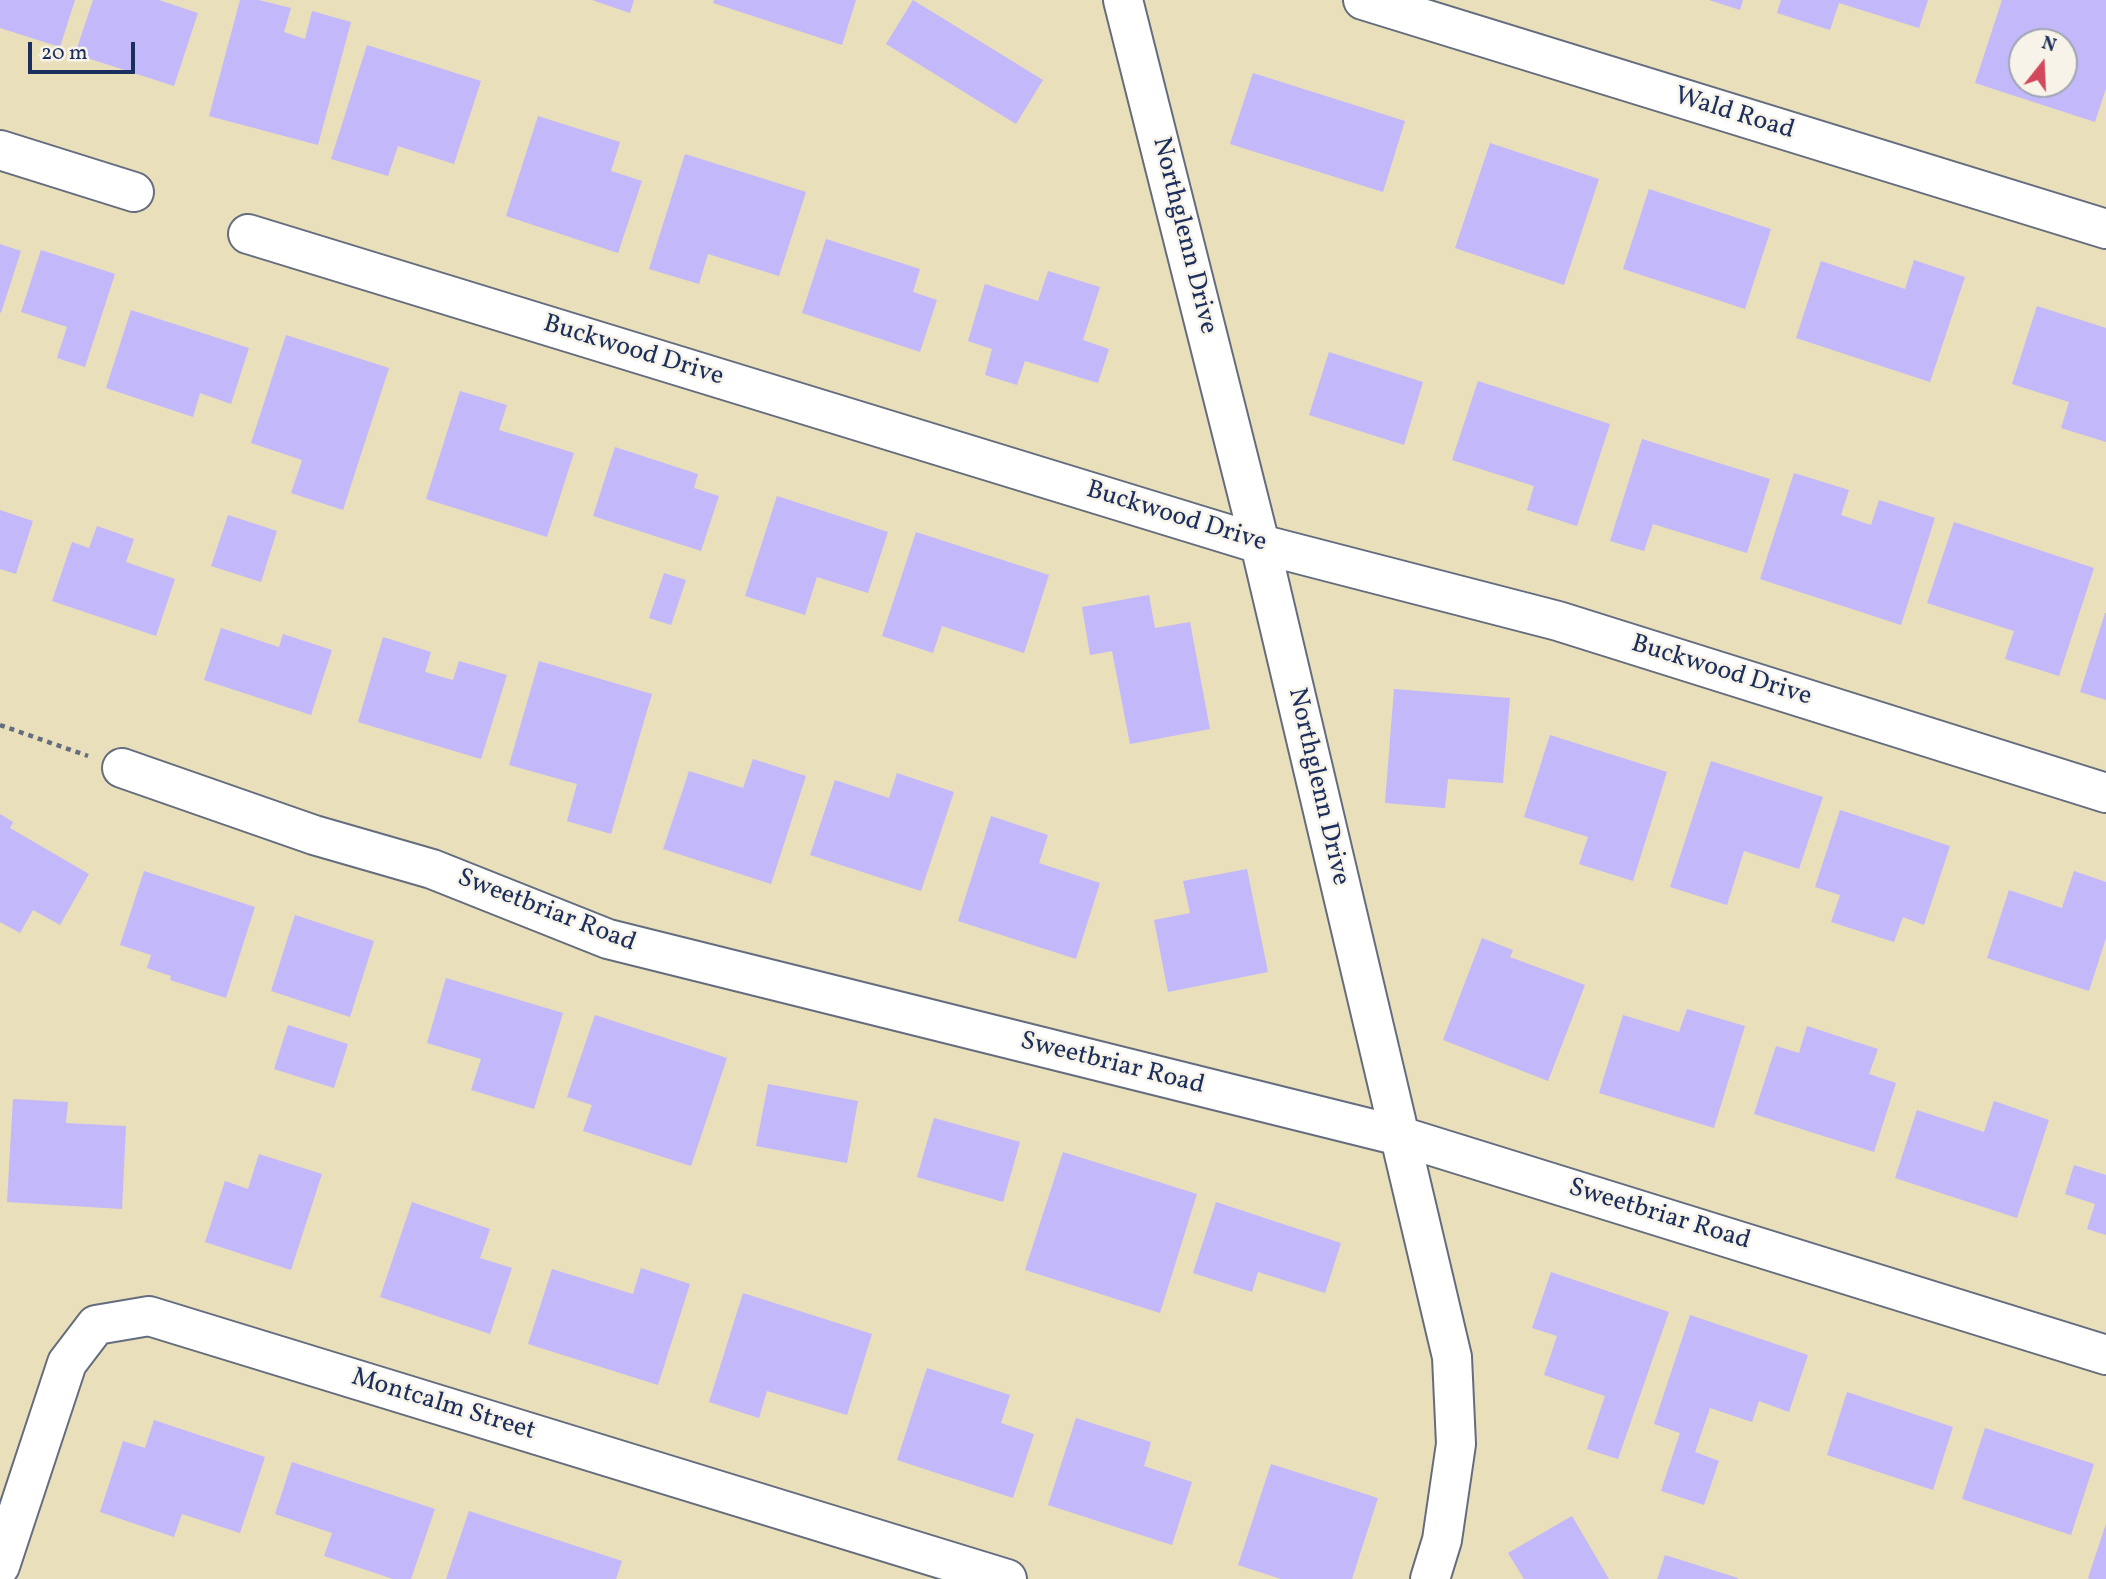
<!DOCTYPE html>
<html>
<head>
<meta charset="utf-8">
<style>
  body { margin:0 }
  #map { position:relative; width:2106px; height:1579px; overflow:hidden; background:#e9dfba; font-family:Vollkorn,serif }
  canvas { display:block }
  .north { position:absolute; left:2008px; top:28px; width:70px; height:70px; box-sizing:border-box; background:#f7f3e8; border:2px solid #9fa5b1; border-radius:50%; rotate:18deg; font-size:19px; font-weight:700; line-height:28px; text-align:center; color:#1b2f5e }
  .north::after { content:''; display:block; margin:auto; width:24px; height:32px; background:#d1495b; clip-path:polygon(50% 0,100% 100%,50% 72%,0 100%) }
  .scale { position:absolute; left:28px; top:42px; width:107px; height:32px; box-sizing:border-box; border:4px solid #1b2f5e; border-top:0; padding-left:9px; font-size:21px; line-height:24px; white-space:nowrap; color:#1b2f5e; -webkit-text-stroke:5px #f7f3e8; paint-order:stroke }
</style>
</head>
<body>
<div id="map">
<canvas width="2106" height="1579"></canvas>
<div class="north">N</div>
<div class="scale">20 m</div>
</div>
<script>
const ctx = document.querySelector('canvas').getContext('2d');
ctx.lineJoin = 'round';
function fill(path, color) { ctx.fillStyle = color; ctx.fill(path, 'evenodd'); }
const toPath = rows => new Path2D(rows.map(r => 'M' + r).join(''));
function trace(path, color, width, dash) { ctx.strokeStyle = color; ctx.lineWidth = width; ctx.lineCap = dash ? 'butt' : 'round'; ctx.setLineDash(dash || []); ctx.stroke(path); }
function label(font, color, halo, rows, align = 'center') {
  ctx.font = font + ' Vollkorn,serif'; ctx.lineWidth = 5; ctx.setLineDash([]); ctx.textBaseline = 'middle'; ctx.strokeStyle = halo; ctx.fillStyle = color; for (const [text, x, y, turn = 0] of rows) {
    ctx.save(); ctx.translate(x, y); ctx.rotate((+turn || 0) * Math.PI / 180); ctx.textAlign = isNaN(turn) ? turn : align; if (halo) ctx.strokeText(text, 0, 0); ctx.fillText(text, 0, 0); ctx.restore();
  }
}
const building = toPath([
  [0,0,75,0,60,47,0,28],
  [93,0,159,0,198,13,174,86,75,54],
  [240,0,259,0,291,8,284,32,305,39,312,11,351,22,318,145,209,116],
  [592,0,634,0,630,13],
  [714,0,856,0,842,45,713,3],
  [913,0,1043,80,1016,124,886,44],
  [1709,0,1743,0,1740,10],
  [1781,0,1928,0,1919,28,1839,3,1830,30,1777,13],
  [2002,0,2106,0,2106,88,2095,122,1975,83],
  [2022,42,2064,42,2064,84,2022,84],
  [367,45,481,81,454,164,398,146,388,176,331,159],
  [1253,73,1405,121,1383,192,1230,144],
  [538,116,620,142,611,171,642,181,618,253,506,216],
  [1490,143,1599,179,1564,285,1455,248],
  [685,154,806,192,779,276,708,254,699,284,649,269],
  [1649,189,1771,229,1745,309,1623,269],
  [826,239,920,269,913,292,937,300,920,352,802,313],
  [0,244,21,251,1,313,0,312],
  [41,250,115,274,85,367,57,358,67,327,21,312],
  [1914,260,1965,277,1930,382,1796,338,1821,261,1905,289],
  [1048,271,1100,287,1083,340,1109,349,1098,383,1025,361,1017,385,985,375,992,349,968,341,985,284,1038,301],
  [2037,306,2106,328,2106,442,2061,428,2069,402,2012,384],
  [131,310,249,348,231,404,200,393,193,417,106,388],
  [286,335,389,368,343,510,291,493,302,460,251,443],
  [1329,352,1423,382,1404,445,1309,415],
  [1478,381,1610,424,1577,526,1527,510,1534,486,1452,460],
  [460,391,507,405,499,430,574,453,547,537,426,499],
  [1642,439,1770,479,1747,553,1653,524,1644,551,1610,541],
  [615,447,698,474,694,488,719,496,701,551,593,516],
  [1794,473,1849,490,1841,515,1871,525,1879,500,1935,518,1901,625,1760,579],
  [777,496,888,532,868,593,817,577,805,615,745,596],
  [0,510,33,521,16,574,0,569],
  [228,515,277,531,261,582,211,566],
  [1954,522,2094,568,2059,676,2005,659,2014,631,1927,603],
  [97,526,134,539,126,562,175,579,156,636,52,601,72,542,89,548],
  [916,532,1049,575,1024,653,942,626,933,653,882,636],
  [664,573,686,580,671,625,649,618],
  [1149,595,1155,628,1190,622,1210,729,1130,744,1112,651,1090,655,1082,607],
  [2105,613,2106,613,2106,700,2080,692],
  [221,628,279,647,283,634,332,650,311,715,204,680],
  [383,637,431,652,425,672,453,680,459,661,507,675,481,759,358,722],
  [539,661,652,694,611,834,567,821,577,784,509,765],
  [1394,689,1510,698,1503,783,1448,779,1445,808,1385,803],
  [1550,735,1667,772,1633,881,1579,864,1588,837,1524,817],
  [753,759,806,776,771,884,663,849,689,771,743,788],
  [1711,761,1823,797,1799,869,1744,851,1727,905,1670,887],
  [897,773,954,792,921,891,810,855,835,780,889,798],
  [1840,810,1950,846,1924,925,1903,917,1894,942,1831,922,1840,895,1815,887],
  [0,814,13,822,10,828,89,874,60,925,33,910,20,933,0,922],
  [991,816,1048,835,1039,863,1100,883,1076,959,958,921],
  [1247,869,1268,972,1168,992,1154,920,1190,913,1183,881],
  [144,871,255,907,226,998,170,980,171,976,147,968,151,955,120,945],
  [2074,871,2106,882,2106,938,2089,991,1987,958,2009,890,2062,908],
  [295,915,374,941,350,1017,271,991],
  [1482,938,1513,950,1510,957,1585,985,1548,1081,1443,1040],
  [446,978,563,1013,534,1109,471,1090,481,1059,427,1043],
  [1687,1009,1745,1026,1714,1128,1599,1093,1623,1015,1679,1032],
  [595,1015,727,1058,691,1166,583,1131,592,1105,567,1097],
  [288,1025,348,1044,334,1088,274,1069],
  [1807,1026,1878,1049,1869,1074,1896,1083,1874,1152,1754,1114,1776,1046,1799,1053],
  [768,1084,858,1101,847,1163,756,1146],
  [13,1099,68,1102,66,1123,126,1126,122,1209,7,1202],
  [1994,1101,2049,1120,2017,1218,1895,1178,1917,1110,1984,1132],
  [934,1118,1020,1142,1003,1202,917,1177],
  [1063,1152,1197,1194,1160,1313,1025,1270],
  [259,1154,322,1174,291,1270,205,1242,225,1181,248,1189],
  [2074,1165,2106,1175,2106,1235,2087,1229,2095,1204,2065,1194],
  [412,1202,490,1229,480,1258,512,1268,490,1334,380,1297],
  [1216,1202,1341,1243,1325,1293,1258,1272,1252,1292,1193,1273],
  [641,1268,690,1284,658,1385,528,1344,552,1269,633,1294],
  [1551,1272,1669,1312,1618,1459,1587,1449,1605,1396,1544,1375,1557,1336,1532,1328],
  [743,1293,872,1334,847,1415,767,1391,759,1418,709,1402],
  [1690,1315,1808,1355,1789,1412,1759,1401,1752,1422,1710,1408,1695,1452,1719,1461,1704,1505,1661,1491,1680,1433,1654,1424],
  [927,1368,1010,1395,1001,1423,1034,1434,1013,1498,897,1460],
  [1847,1392,1953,1427,1933,1490,1827,1455],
  [1076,1418,1151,1442,1144,1466,1192,1482,1172,1545,1048,1505],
  [154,1420,265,1457,240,1533,182,1514,174,1537,100,1512,123,1441,145,1448],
  [1985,1428,2094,1464,2071,1535,1962,1499],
  [292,1462,435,1509,411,1579,393,1579,324,1556,332,1533,275,1514],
  [1271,1464,1378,1498,1352,1579,1281,1579,1238,1565],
  [469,1511,622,1561,616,1579,446,1579],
  [1572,1516,1609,1579,1524,1579,1508,1553],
  [2106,1524,2106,1579,2090,1579,2088,1578],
  [1665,1555,1738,1578,1738,1579,1657,1579]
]);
const path = toPath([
  [0,725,88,756]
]);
const minor = toPath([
  [1123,0,1260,544,1452,1357,1456,1444,1442,1540,1430,1579],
  [1363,0,2106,229],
  [0,150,134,192],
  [248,234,1260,544,1558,621,2106,793],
  [122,768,314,835,432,869,608,939,1400,1136,2106,1355],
  [0,1566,67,1363,96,1325,149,1316,1007,1579]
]);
const streetNames = [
  ["Wald Road",1734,115,17],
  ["Northglenn Drive",1183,236,76],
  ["Buckwood Drive",633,352,17],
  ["Buckwood Drive",1176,518,17],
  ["Buckwood Drive",1721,672,17],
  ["Northglenn Drive",1317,787,77],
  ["Sweetbriar Road",546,912,21],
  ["Sweetbriar Road",1112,1065,14],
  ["Sweetbriar Road",1659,1216,17],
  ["Montcalm Street",443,1406,17]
];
fill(building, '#c2b8fa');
trace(minor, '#636d7e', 42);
trace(path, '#636d7e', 4.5, [5, 5]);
trace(minor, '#fff', 38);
label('26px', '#1b2f5e', '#f7f3e8', streetNames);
</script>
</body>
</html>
